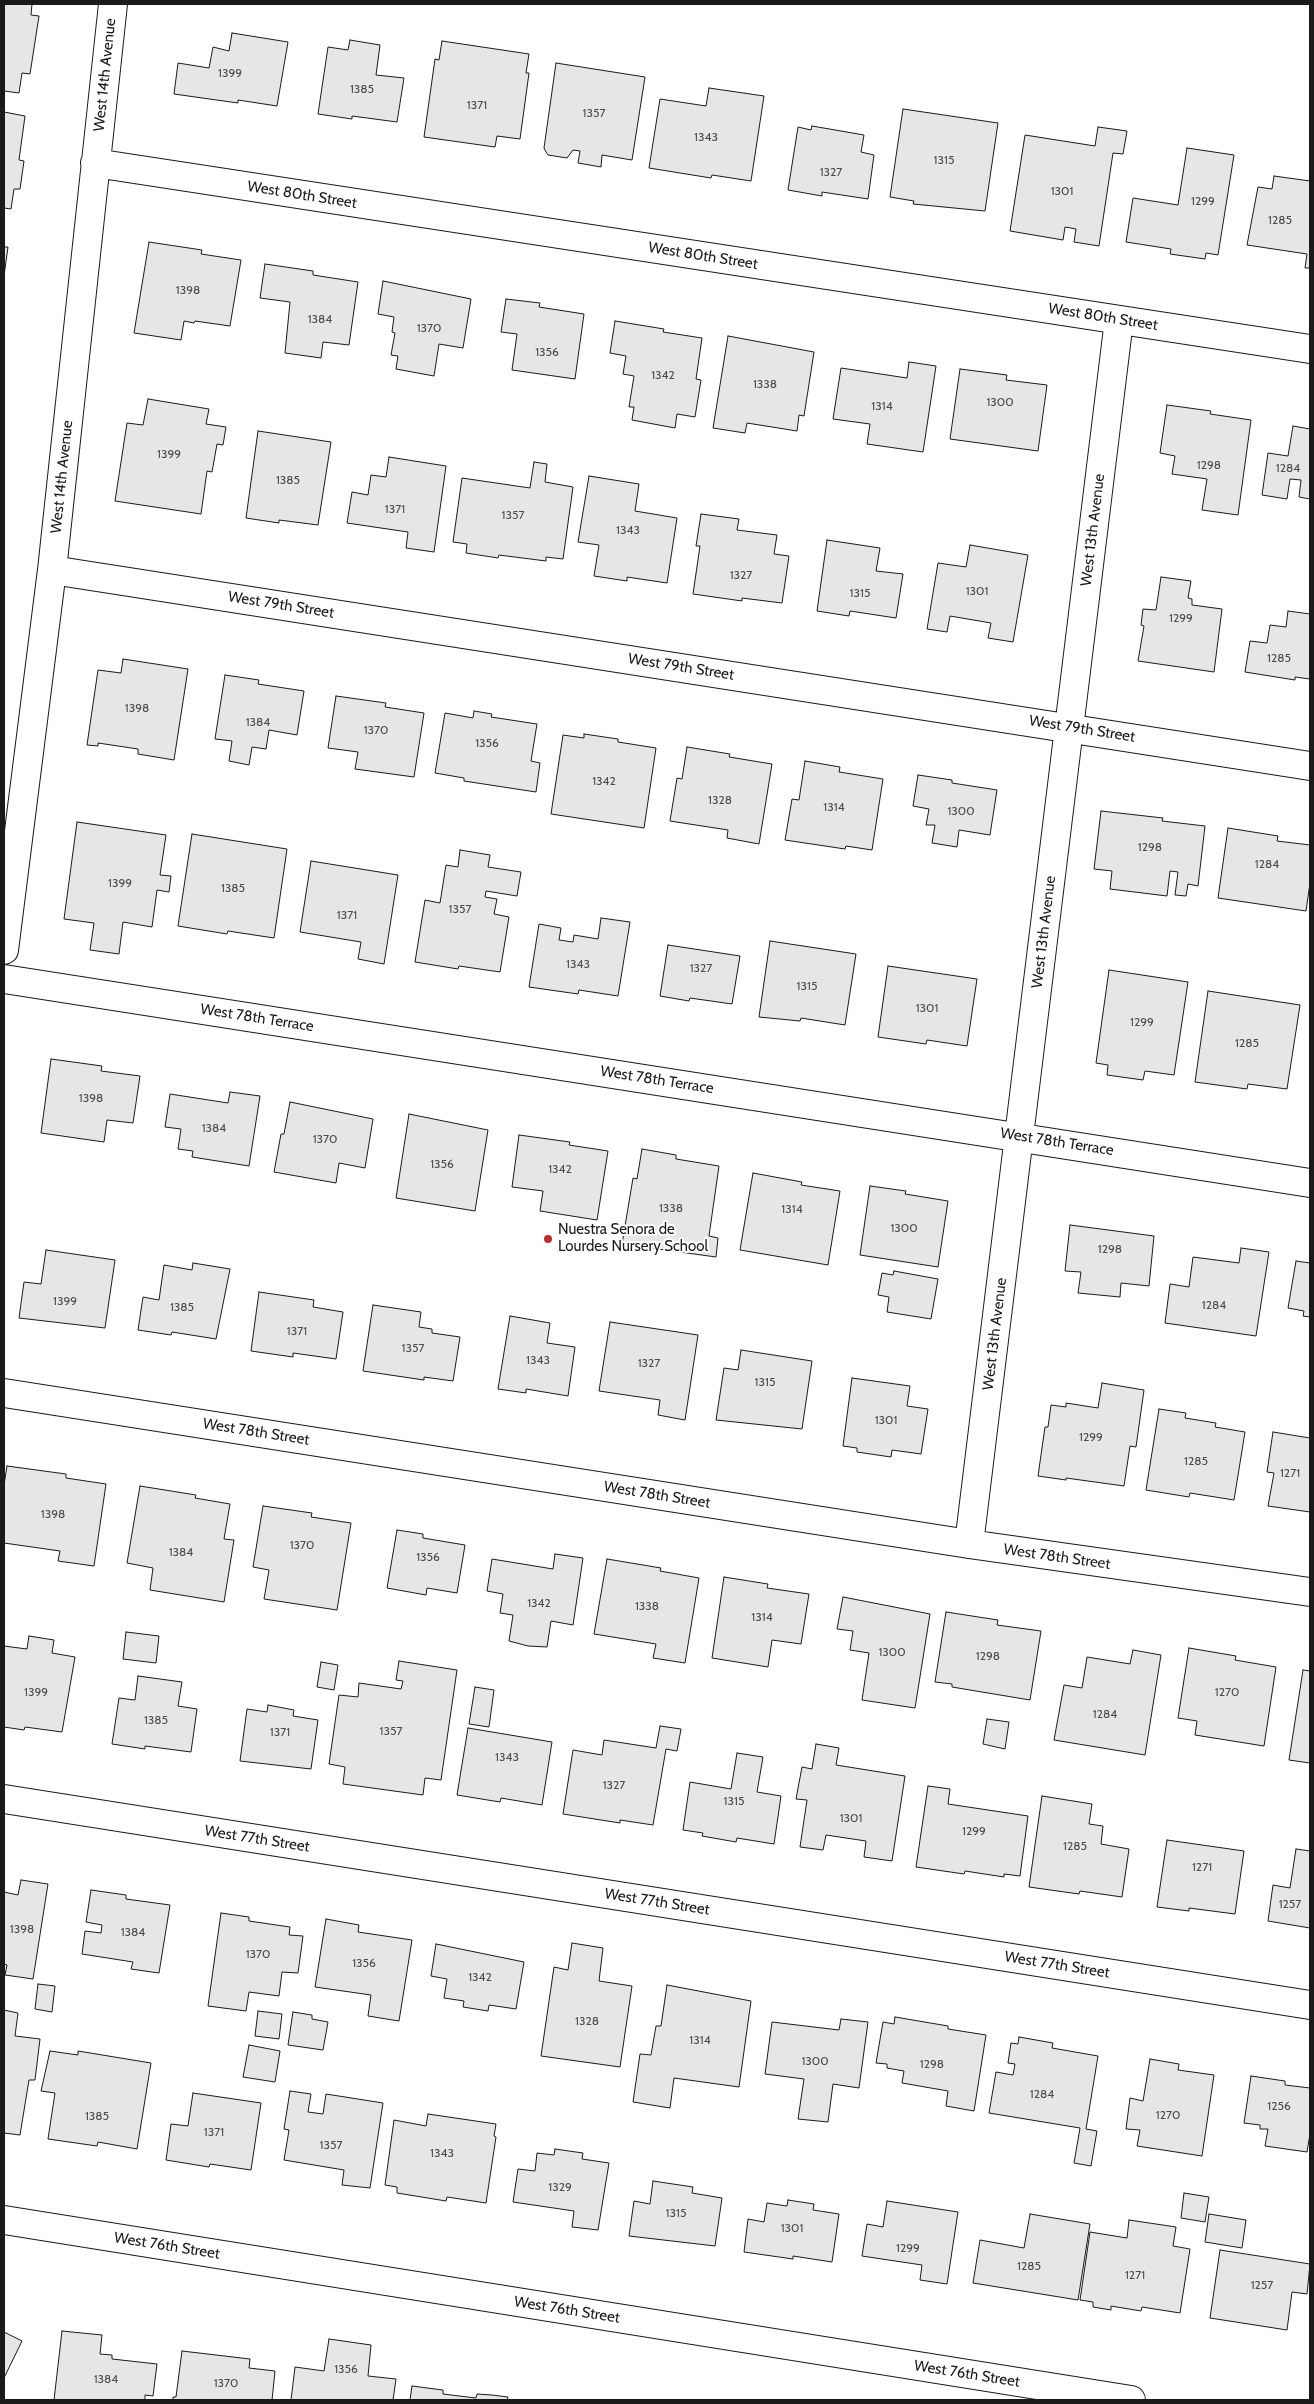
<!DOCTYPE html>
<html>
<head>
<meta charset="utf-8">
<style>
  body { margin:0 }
  #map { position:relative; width:1314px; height:2404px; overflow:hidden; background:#fff; font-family:Cabin,sans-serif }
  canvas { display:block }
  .frame { position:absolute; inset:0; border:5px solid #1a1a1a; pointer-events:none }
</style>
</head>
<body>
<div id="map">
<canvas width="1314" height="2404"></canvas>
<div class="frame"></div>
</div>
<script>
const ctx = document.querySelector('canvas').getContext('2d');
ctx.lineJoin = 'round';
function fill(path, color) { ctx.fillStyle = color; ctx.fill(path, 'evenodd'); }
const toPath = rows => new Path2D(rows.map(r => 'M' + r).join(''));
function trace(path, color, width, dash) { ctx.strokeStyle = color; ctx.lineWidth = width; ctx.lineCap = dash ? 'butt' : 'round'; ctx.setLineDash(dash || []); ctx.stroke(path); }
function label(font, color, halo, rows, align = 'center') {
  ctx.font = font + ' Cabin,sans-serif'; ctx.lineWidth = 4; ctx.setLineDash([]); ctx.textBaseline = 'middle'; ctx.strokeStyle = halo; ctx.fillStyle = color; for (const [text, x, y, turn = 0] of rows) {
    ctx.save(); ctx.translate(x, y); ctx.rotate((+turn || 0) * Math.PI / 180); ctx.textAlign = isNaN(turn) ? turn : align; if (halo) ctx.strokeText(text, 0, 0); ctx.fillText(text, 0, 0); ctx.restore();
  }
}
const building = toPath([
  [4,4,32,4,31,15,39,16,30,74,22,73,19,93,4,91,4,4],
  [232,33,288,42,277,106,238,100,238,103,174,94,178,63,209,68,213,47,229,51,232,33],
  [350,40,380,45,376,75,404,78,397,122,352,116,352,119,318,114,328,47,348,50,350,40],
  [442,41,529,54,526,73,529,73,520,139,497,136,495,147,424,137,435,59,439,60,442,41],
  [556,63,645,77,632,160,602,155,601,167,578,163,580,151,573,150,567,158,548,155,546,152,544,148,556,63],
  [709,88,764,96,751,181,712,175,711,178,649,168,660,99,706,106,709,88],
  [903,109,998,123,985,211,913,204,914,201,890,197,903,109],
  [4,112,25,116,19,160,24,161,20,189,14,189,11,209,4,208,4,112],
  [812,126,864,135,861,152,874,155,868,199,822,192,822,196,788,190,798,127,811,130,812,126],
  [1098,127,1127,131,1123,154,1113,153,1099,246,1074,242,1076,229,1065,227,1063,240,1010,231,1025,135,1095,146,1098,127],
  [1187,148,1234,155,1218,255,1206,253,1205,259,1170,254,1171,249,1126,242,1133,198,1178,205,1187,148],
  [1274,176,1310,181,1310,268,1305,268,1307,254,1247,245,1258,187,1272,189,1274,176],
  [149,242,202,250,201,254,241,260,230,326,195,321,194,323,184,321,181,340,134,333,149,242],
  [4,247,8,247,4,276,4,247],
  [265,264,313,271,313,275,358,282,349,345,323,342,321,358,285,353,290,302,260,298,265,264],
  [383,281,471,299,463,348,439,344,434,376,396,369,398,356,391,355,395,333,392,332,394,317,378,314,383,281],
  [506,299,540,303,539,307,584,314,575,379,512,370,517,334,501,332,506,299],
  [615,321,664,329,663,332,702,338,696,379,701,380,695,417,677,414,675,428,632,420,634,407,629,407,634,376,623,374,626,356,610,353,615,321],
  [728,336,814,352,804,416,799,415,797,431,747,423,745,433,713,428,728,336],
  [909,362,936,366,923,452,867,444,870,424,833,419,841,368,907,378,909,362],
  [960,369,1007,375,1006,380,1047,385,1038,451,950,439,960,369],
  [148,399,209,409,206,424,226,427,223,445,217,444,212,472,207,471,201,514,115,501,127,423,143,425,148,399],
  [1167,405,1211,411,1210,414,1251,420,1238,515,1202,510,1207,479,1172,474,1175,456,1160,453,1167,405],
  [1293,426,1310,429,1310,499,1299,497,1301,480,1290,479,1287,499,1262,495,1268,453,1288,456,1293,426],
  [258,431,331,442,318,525,279,520,279,523,246,518,258,431],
  [389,457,446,466,434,552,406,548,408,532,347,523,352,492,368,495,371,475,386,477,389,457],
  [534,462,547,464,545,482,573,487,563,559,546,557,546,561,499,555,498,558,466,553,467,544,453,542,462,478,530,488,534,462],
  [589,476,639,484,635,511,677,518,667,583,627,577,627,581,594,576,599,545,578,542,589,476],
  [701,514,739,519,737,530,777,535,774,554,789,556,782,603,742,598,742,601,693,594,700,546,696,546,701,514],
  [827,540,880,548,876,571,903,574,896,618,850,611,849,616,817,611,827,540],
  [970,545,1028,555,1013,642,988,638,991,623,950,616,947,632,927,629,938,563,966,567,970,545],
  [1161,577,1191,581,1188,598,1192,599,1192,605,1222,609,1214,672,1138,661,1144,626,1141,625,1143,609,1156,610,1161,577],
  [1288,611,1310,614,1310,679,1295,677,1295,680,1245,672,1250,641,1267,643,1270,625,1286,627,1288,611],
  [123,659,188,669,174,760,138,754,138,749,98,743,98,746,87,745,98,670,121,673,123,659],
  [225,675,259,680,258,684,304,691,297,735,269,730,266,749,252,747,249,765,229,761,232,741,215,739,225,675],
  [336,696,386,703,385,707,424,713,414,777,355,769,358,752,328,748,336,696],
  [474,711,492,714,491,717,537,724,531,761,540,763,536,792,464,781,464,778,435,773,445,713,473,718,474,711],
  [584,734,618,739,618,742,656,748,644,828,551,814,563,735,584,738,584,734],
  [687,747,730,754,729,757,772,764,759,844,727,838,728,830,670,821,677,778,682,779,687,747],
  [805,761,840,767,839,772,883,779,872,850,846,846,845,849,785,840,792,799,799,800,805,761],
  [918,775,952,780,952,783,997,790,990,835,959,830,957,847,932,843,935,825,926,825,929,809,913,806,918,775],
  [1101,811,1163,818,1162,821,1205,826,1198,886,1188,884,1186,896,1175,895,1178,872,1170,871,1167,896,1110,889,1112,871,1094,869,1101,811],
  [77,822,166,835,160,875,171,876,169,892,157,890,152,927,123,922,119,954,90,950,94,923,64,919,77,822],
  [1228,828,1278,836,1277,841,1310,845,1310,883,1306,911,1218,898,1228,828],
  [192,834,287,849,274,938,228,931,227,934,178,926,192,834],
  [460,850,490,855,488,867,521,872,517,896,486,891,485,897,497,899,494,914,509,917,500,972,459,966,458,969,415,962,425,900,440,903,446,865,458,867,460,850],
  [311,861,398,875,384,964,358,959,361,942,300,932,311,861],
  [601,918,630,922,618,996,579,990,578,994,529,987,539,924,561,928,559,940,573,942,574,935,598,939,601,918],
  [770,941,856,954,845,1025,801,1018,800,1021,759,1017,770,941],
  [668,945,740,956,732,1004,690,998,689,1001,660,996,668,945],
  [888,966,977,979,967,1046,927,1040,926,1044,878,1037,888,966],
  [1109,970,1188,982,1174,1075,1145,1071,1143,1080,1107,1075,1108,1065,1096,1063,1109,970],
  [1208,991,1300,1005,1287,1089,1248,1084,1247,1089,1195,1082,1208,991],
  [51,1059,102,1066,101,1071,140,1076,133,1123,107,1120,104,1142,41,1133,51,1059],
  [230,1092,260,1096,249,1166,192,1157,193,1151,178,1149,181,1129,165,1127,170,1094,228,1103,230,1092],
  [290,1102,373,1119,365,1168,339,1163,336,1183,274,1172,281,1134,284,1134,290,1102],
  [409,1114,488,1130,475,1211,396,1198,409,1114],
  [519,1135,570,1142,569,1145,608,1151,597,1220,540,1211,543,1191,512,1187,519,1135],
  [642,1149,676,1155,676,1159,719,1166,709,1236,718,1238,716,1257,622,1244,633,1178,637,1179,642,1149],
  [753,1173,802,1182,801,1185,840,1191,828,1265,740,1250,753,1173],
  [870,1186,906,1191,905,1194,948,1201,938,1267,860,1255,870,1186],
  [1070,1225,1154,1236,1149,1286,1121,1283,1120,1297,1078,1293,1081,1272,1065,1271,1070,1225],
  [1241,1248,1269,1252,1256,1336,1165,1323,1170,1284,1189,1287,1193,1257,1239,1263,1241,1248],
  [46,1250,115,1260,105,1328,19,1318,24,1282,41,1284,46,1250],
  [1296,1261,1310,1263,1310,1317,1303,1316,1304,1311,1288,1308,1296,1261],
  [193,1263,230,1269,216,1339,172,1332,171,1335,138,1330,143,1297,159,1300,164,1265,192,1270,193,1263],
  [894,1271,938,1279,931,1319,887,1312,889,1297,878,1295,882,1273,893,1275,894,1271],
  [259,1292,314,1300,313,1307,343,1312,336,1359,293,1353,293,1357,251,1351,259,1292],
  [373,1305,421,1312,419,1327,432,1329,432,1333,460,1337,453,1381,424,1377,424,1380,363,1371,373,1305],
  [510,1316,550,1323,547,1343,575,1347,568,1396,526,1389,526,1393,498,1389,510,1316],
  [610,1322,698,1335,685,1420,658,1415,660,1400,599,1391,610,1322],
  [741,1350,812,1361,802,1429,716,1420,724,1368,738,1370,741,1350],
  [852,1378,910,1386,907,1406,928,1409,921,1454,892,1450,891,1457,857,1452,857,1448,843,1446,852,1378],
  [1102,1383,1144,1390,1136,1447,1130,1446,1124,1486,1066,1478,1066,1480,1038,1476,1045,1427,1048,1427,1051,1405,1066,1407,1066,1403,1098,1408,1102,1383],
  [1159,1409,1186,1413,1185,1418,1216,1423,1215,1427,1245,1432,1234,1500,1190,1493,1189,1497,1146,1490,1159,1409],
  [1273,1432,1310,1438,1310,1512,1268,1506,1274,1473,1267,1472,1273,1432],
  [7,1466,66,1474,66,1478,106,1484,94,1566,58,1561,60,1551,4,1543,4,1485,7,1466],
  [140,1486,196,1495,195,1498,230,1504,224,1539,234,1540,224,1602,150,1590,153,1568,127,1563,140,1486],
  [263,1506,312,1513,311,1517,351,1523,337,1610,264,1599,269,1570,253,1567,263,1506],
  [397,1530,423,1534,423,1538,465,1545,457,1593,427,1588,426,1595,387,1588,397,1530],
  [555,1554,583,1558,573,1625,551,1621,547,1647,528,1646,509,1641,513,1615,500,1613,503,1594,487,1591,492,1559,553,1569,555,1554],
  [607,1559,661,1568,660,1571,699,1578,685,1663,653,1658,656,1644,594,1634,607,1559],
  [724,1577,768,1584,767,1588,809,1594,801,1644,772,1640,768,1667,712,1658,724,1577],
  [843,1597,930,1614,915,1708,862,1700,869,1653,850,1650,853,1631,837,1629,843,1597],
  [946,1612,998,1620,997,1625,1041,1631,1030,1700,952,1687,952,1684,935,1682,946,1612],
  [126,1632,159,1636,156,1663,123,1659,126,1632],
  [29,1636,54,1640,52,1653,75,1657,62,1732,25,1727,24,1730,4,1727,4,1646,27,1649,29,1636],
  [1189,1648,1236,1656,1235,1660,1276,1667,1264,1746,1195,1735,1197,1721,1178,1718,1189,1648],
  [1133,1650,1161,1655,1145,1755,1054,1740,1064,1685,1082,1688,1087,1657,1130,1664,1133,1650],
  [399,1661,457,1670,441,1780,425,1778,423,1795,343,1784,345,1767,329,1764,339,1695,358,1697,359,1683,401,1689,403,1681,396,1680,399,1661],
  [321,1662,338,1665,334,1690,317,1687,321,1662],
  [1303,1670,1310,1671,1310,1763,1289,1760,1303,1670],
  [138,1676,182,1682,178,1706,197,1709,191,1752,145,1746,145,1749,112,1744,119,1698,135,1700,138,1676],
  [475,1687,494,1690,489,1727,469,1724,475,1687],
  [268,1705,294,1710,293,1716,318,1720,311,1769,240,1761,247,1709,267,1712,268,1705],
  [987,1719,1009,1722,1005,1749,983,1744,987,1719],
  [660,1726,681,1729,677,1751,666,1749,653,1825,620,1820,620,1823,563,1814,573,1750,602,1755,604,1740,656,1748,660,1726],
  [468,1728,552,1742,542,1805,501,1798,500,1802,457,1795,468,1728],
  [816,1744,839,1748,836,1765,905,1776,892,1861,864,1857,866,1841,826,1835,823,1850,800,1847,807,1800,796,1799,802,1767,812,1769,816,1744],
  [737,1753,763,1757,757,1792,781,1796,774,1844,737,1838,736,1842,702,1836,703,1833,683,1830,690,1782,731,1789,737,1753],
  [928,1786,950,1789,948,1804,1028,1816,1020,1876,1004,1874,1004,1877,965,1871,964,1874,916,1867,928,1786],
  [1042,1796,1092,1804,1089,1824,1103,1826,1101,1844,1129,1849,1122,1897,1080,1891,1079,1894,1029,1887,1042,1796],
  [1167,1840,1244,1851,1235,1914,1189,1908,1189,1911,1157,1907,1167,1840],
  [1296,1849,1310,1851,1310,1928,1268,1921,1273,1885,1290,1888,1296,1849],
  [21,1880,48,1884,33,1979,5,1975,7,1965,4,1964,4,1892,18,1895,21,1880],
  [91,1890,126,1895,126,1899,170,1905,159,1973,131,1969,133,1962,82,1954,85,1931,101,1933,102,1925,86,1922,91,1890],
  [221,1913,249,1917,249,1921,290,1927,289,1935,303,1936,298,1973,282,1972,279,1996,249,1992,246,2011,208,2006,221,1913],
  [326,1919,359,1925,358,1932,412,1940,399,2021,368,2016,371,1995,315,1987,326,1919],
  [572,1943,603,1948,599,1981,632,1986,620,2067,541,2056,554,1967,568,1970,572,1943],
  [436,1944,524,1962,516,2009,489,2005,488,2011,463,2007,464,2001,444,1998,447,1979,431,1976,436,1944],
  [38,1984,55,1986,52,2012,35,2009,38,1984],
  [667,1985,751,2001,739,2087,674,2078,670,2108,633,2102,640,2054,651,2055,656,2026,661,2026,667,1985],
  [4,2010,18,2013,15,2036,40,2039,35,2080,29,2080,20,2135,4,2133,4,2010],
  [258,2011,282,2014,279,2039,255,2036,258,2011],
  [293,2012,312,2015,312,2019,328,2022,323,2050,288,2045,293,2012],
  [895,2017,948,2026,948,2029,986,2035,974,2111,946,2106,948,2091,902,2083,904,2071,887,2068,887,2064,876,2063,883,2022,894,2024,895,2017],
  [841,2019,868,2022,859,2088,833,2084,828,2122,798,2119,804,2079,765,2074,772,2022,839,2030,841,2019],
  [1019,2037,1053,2043,1052,2048,1098,2056,1086,2129,1097,2131,1091,2166,1074,2163,1080,2128,989,2113,996,2072,1013,2075,1015,2064,1008,2063,1011,2043,1018,2044,1019,2037],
  [249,2045,280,2051,275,2082,243,2077,249,2045],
  [50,2051,78,2055,78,2051,151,2063,137,2149,98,2142,97,2146,48,2139,55,2093,41,2091,50,2051],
  [1150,2059,1179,2064,1178,2070,1214,2075,1202,2156,1137,2146,1140,2130,1126,2129,1130,2098,1143,2101,1150,2059],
  [1251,2076,1285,2081,1285,2085,1310,2088,1310,2134,1307,2152,1265,2146,1268,2129,1260,2129,1260,2125,1244,2123,1251,2076],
  [290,2091,311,2094,308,2112,323,2114,326,2094,383,2103,370,2188,342,2185,344,2170,284,2160,289,2130,284,2129,290,2091],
  [193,2093,261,2103,251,2170,210,2164,209,2167,166,2160,171,2124,188,2126,193,2093],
  [428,2114,496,2124,494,2136,496,2137,486,2203,447,2197,446,2201,397,2193,397,2187,385,2185,394,2120,426,2126,428,2114],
  [555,2149,583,2153,582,2159,609,2163,598,2230,572,2227,574,2211,513,2202,518,2169,535,2171,537,2153,554,2155,555,2149],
  [653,2181,693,2187,692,2193,722,2198,715,2246,629,2236,634,2201,650,2204,653,2181],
  [1184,2193,1209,2197,1205,2222,1181,2218,1184,2193],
  [788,2200,814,2204,813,2210,839,2214,832,2262,793,2256,793,2259,744,2252,748,2219,764,2222,767,2203,787,2206,788,2200],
  [887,2201,958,2212,947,2284,920,2280,922,2265,862,2256,867,2224,883,2227,887,2201],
  [1030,2214,1090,2224,1078,2300,973,2283,980,2240,1024,2248,1030,2214],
  [1209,2214,1246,2220,1242,2248,1205,2242,1209,2214],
  [1129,2220,1176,2227,1173,2246,1190,2249,1180,2313,1142,2307,1141,2311,1111,2306,1111,2310,1093,2307,1093,2302,1080,2300,1090,2232,1127,2238,1129,2220],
  [1220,2250,1310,2264,1307,2294,1292,2292,1287,2330,1210,2318,1220,2250],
  [62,2331,102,2335,100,2354,112,2355,112,2359,157,2364,153,2396,145,2395,145,2400,54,2400,62,2331],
  [4,2332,22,2341,4,2378,4,2332],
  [329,2339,371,2345,368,2376,396,2379,393,2400,291,2400,295,2367,324,2371,329,2339],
  [182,2351,250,2359,249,2368,275,2371,272,2400,173,2400,173,2397,176,2397,182,2351],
  [412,2386,443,2390,443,2394,476,2398,477,2394,492,2395,508,2397,507,2400,410,2400,412,2386]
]);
const minor = toPath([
  [95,163,1310,349],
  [52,570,1310,766],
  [4,950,52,570,113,4],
  [4,979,1310,1183],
  [4,1393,969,1544,1310,1592],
  [969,1544,1119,320],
  [4,1799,1310,2005]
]);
const tertiary = toPath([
  [4,2220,1131,2400]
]);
const markers = [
  [548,1239,5,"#c62828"]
];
const numberNames = [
  ["1399",230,73],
  ["1385",362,89],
  ["1371",477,105],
  ["1357",594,113],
  ["1343",706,137],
  ["1315",944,160],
  ["1327",831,172],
  ["1301",1062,191],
  ["1299",1203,201],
  ["1285",1280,220],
  ["1398",188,290],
  ["1384",320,319],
  ["1370",429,328],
  ["1356",547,352],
  ["1342",663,375],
  ["1338",765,384],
  ["1300",1000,402],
  ["1314",882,406],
  ["1399",169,454],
  ["1298",1209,465],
  ["1284",1288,468],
  ["1385",288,480],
  ["1371",395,509],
  ["1357",513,515],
  ["1343",628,530],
  ["1327",741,575],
  ["1301",977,591],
  ["1315",860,593],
  ["1299",1181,618],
  ["1285",1279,658],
  ["1398",137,708],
  ["1384",258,722],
  ["1370",376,730],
  ["1356",487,743],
  ["1342",604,781],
  ["1328",720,800],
  ["1314",834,807],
  ["1300",961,811],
  ["1298",1150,847],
  ["1284",1267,864],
  ["1399",120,883],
  ["1385",233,888],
  ["1357",460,909],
  ["1371",347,915],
  ["1343",578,964],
  ["1327",701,968],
  ["1315",807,986],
  ["1301",927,1008],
  ["1299",1142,1022],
  ["1285",1247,1043],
  ["1398",91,1098],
  ["1384",214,1128],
  ["1370",325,1139],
  ["1356",442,1164],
  ["1342",560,1169],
  ["1338",671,1208],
  ["1314",792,1209],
  ["1300",904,1228],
  ["1298",1110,1249],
  ["1399",65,1301],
  ["1284",1214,1305],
  ["1385",182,1307],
  ["1371",297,1331],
  ["1357",413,1348],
  ["1343",538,1360],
  ["1327",649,1363],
  ["1315",765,1382],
  ["1301",886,1420],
  ["1299",1091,1437],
  ["1285",1196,1461],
  ["1271",1290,1473],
  ["1398",53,1514],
  ["1370",302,1545],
  ["1384",181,1552],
  ["1356",428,1557],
  ["1342",539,1603],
  ["1338",647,1606],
  ["1314",762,1617],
  ["1300",892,1652],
  ["1298",988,1656],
  ["1399",36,1692],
  ["1270",1227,1692],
  ["1284",1105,1714],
  ["1385",156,1720],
  ["1357",391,1731],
  ["1371",280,1732],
  ["1343",507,1757],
  ["1327",614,1785],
  ["1315",734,1801],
  ["1301",851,1818],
  ["1299",974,1831],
  ["1285",1075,1846],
  ["1271",1202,1867],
  ["1257",1290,1904],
  ["1398",22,1929],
  ["1384",133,1932],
  ["1370",258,1954],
  ["1356",364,1963],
  ["1342",480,1977],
  ["1328",587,2021],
  ["1314",700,2040],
  ["1300",815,2061],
  ["1298",932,2064],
  ["1284",1042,2094],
  ["1256",1279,2106],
  ["1270",1168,2115],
  ["1385",97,2116],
  ["1371",214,2132],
  ["1357",331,2145],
  ["1343",442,2153],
  ["1329",560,2187],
  ["1315",676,2213],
  ["1301",792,2228],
  ["1299",908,2248],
  ["1285",1029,2266],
  ["1271",1135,2275],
  ["1257",1262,2285],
  ["1356",346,2369],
  ["1384",106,2379],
  ["1370",226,2383]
];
const streetNames = [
  ["West 14th Avenue",105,75,-84],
  ["West 80th Street",302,195,9],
  ["West 80th Street",703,256,9],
  ["West 80th Street",1103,317,9],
  ["West 14th Avenue",62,477,-84],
  ["West 13th Avenue",1093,530,-83],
  ["West 79th Street",281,605,9],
  ["West 79th Street",681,667,9],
  ["West 79th Street",1082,729,9],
  ["West 13th Avenue",1044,932,-83],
  ["West 78th Terrace",257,1018,9],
  ["West 78th Terrace",657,1080,9],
  ["West 78th Terrace",1057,1142,9],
  ["West 13th Avenue",995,1334,-83],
  ["West 78th Street",256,1432,9],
  ["West 78th Street",657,1495,9],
  ["West 78th Street",1057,1557,8],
  ["West 77th Street",257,1839,9],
  ["West 77th Street",657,1902,9],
  ["West 77th Street",1057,1965,9],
  ["West 76th Street",167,2246,9],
  ["West 76th Street",567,2310,9],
  ["West 76th Street",967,2374,9]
];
const poiNames = [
  ["Nuestra Senora de",558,1230],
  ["Lourdes Nursery School",558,1247]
];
fill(building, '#e6e6e6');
trace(building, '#1a1a1a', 1);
trace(minor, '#1a1a1a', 30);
trace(tertiary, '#1a1a1a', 30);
trace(minor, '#fff', 28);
trace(tertiary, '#fff', 28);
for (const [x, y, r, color] of markers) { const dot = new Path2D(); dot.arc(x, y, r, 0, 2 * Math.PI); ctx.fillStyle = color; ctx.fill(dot); trace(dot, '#fff', 2); }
label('12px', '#4d4d4d', null, numberNames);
label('15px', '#1a1a1a', '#fff', streetNames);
label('15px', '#1a1a1a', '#fff', poiNames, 'left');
</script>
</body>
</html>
